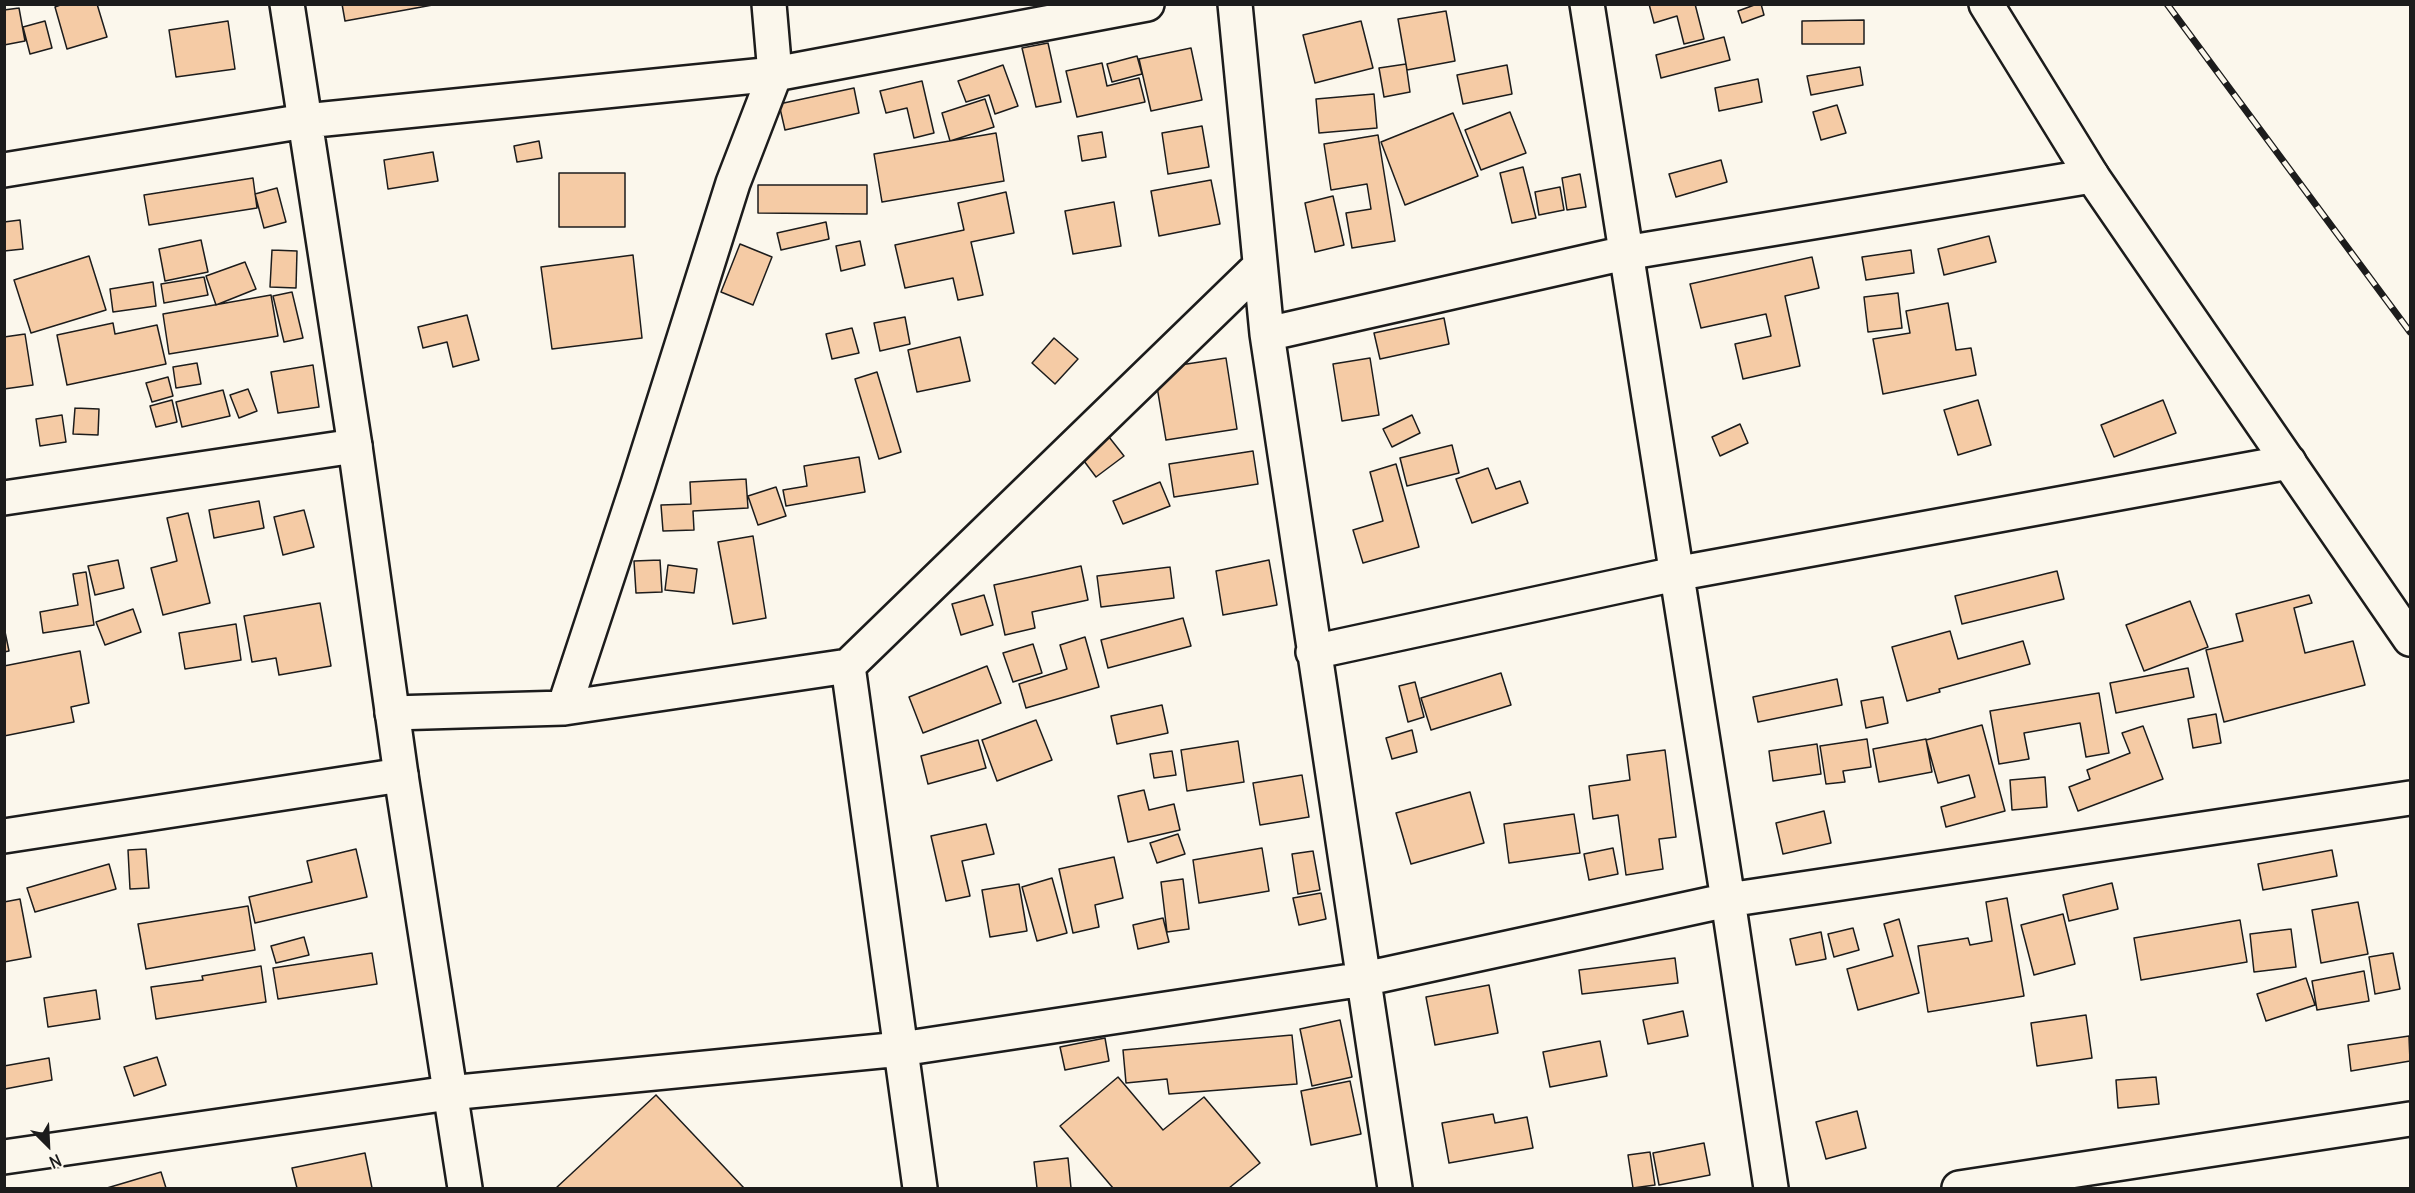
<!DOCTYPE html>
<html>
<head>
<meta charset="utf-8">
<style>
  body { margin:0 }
  #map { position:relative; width:2415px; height:1193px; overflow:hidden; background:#fbf7ec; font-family:Delius,sans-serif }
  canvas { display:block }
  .frame { position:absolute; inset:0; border:6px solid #1c1c1c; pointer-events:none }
  .north { position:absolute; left:18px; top:1115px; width:60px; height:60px; -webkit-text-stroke:4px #fbf7ec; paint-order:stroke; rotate:156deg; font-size:16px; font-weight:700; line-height:24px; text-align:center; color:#1c1c1c }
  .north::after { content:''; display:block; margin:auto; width:21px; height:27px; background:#1c1c1c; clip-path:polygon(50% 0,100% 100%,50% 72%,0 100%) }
</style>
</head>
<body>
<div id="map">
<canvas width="2415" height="1193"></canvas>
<div class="frame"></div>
<div class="north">N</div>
</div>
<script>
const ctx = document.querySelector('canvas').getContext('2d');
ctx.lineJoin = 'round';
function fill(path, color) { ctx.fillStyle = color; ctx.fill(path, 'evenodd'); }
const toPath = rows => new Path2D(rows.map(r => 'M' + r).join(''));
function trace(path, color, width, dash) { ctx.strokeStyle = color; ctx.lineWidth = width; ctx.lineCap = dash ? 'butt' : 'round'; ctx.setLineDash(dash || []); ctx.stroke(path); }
const building = toPath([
  [63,4,97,4,107,37,67,49,55,7,63,4],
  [342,4,438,4,345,21,342,4],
  [1649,4,1695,4,1704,39,1684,44,1677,16,1654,23,1649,4],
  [1757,4,1761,4,1764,15,1742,23,1738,11,1757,4],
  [19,8,25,41,4,45,4,10,19,8],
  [1446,11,1455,61,1407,70,1398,19,1446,11],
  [1864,20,1864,44,1802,44,1802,21,1864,20],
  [45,21,52,48,30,54,23,27,45,21],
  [228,21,235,69,176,77,169,30,228,21],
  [1361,21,1373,68,1315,83,1303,35,1361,21],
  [1724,37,1730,60,1661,78,1656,55,1724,37],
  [1048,43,1061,102,1036,107,1022,48,1048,43],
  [1191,48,1202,100,1151,111,1139,59,1191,48],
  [1137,56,1142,74,1112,82,1107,64,1137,56],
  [1102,63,1107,86,1139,78,1145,102,1077,117,1066,71,1102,63],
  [1406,64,1410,92,1384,97,1379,68,1406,64],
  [1003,65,1018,106,995,114,989,95,966,102,958,81,1003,65],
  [1507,65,1512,94,1463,104,1457,75,1507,65],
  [1860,67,1863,85,1811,95,1807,76,1860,67],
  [1758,79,1762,102,1719,111,1715,88,1758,79],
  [922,81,934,133,914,138,907,108,886,113,880,91,922,81],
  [854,88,859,113,785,130,779,104,854,88],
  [1374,94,1377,128,1319,133,1316,99,1374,94],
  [985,99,994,127,950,141,942,113,985,99],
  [1837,105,1846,133,1821,140,1813,112,1837,105],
  [1510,112,1526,153,1481,170,1465,130,1510,112],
  [1453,113,1478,176,1405,205,1381,142,1453,113],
  [1202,126,1209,167,1168,174,1162,133,1202,126],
  [1102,132,1106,157,1082,161,1078,136,1102,132],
  [996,133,1004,181,882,202,874,154,996,133],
  [1378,135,1395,241,1352,248,1346,213,1371,209,1367,184,1331,190,1324,144,1378,135],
  [539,141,542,158,517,162,514,146,539,141],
  [433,152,438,181,388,189,384,160,433,152],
  [1721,160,1727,182,1676,197,1669,174,1721,160],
  [1523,167,1536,218,1512,223,1500,173,1523,167],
  [559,173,625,173,625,227,559,227,559,173],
  [1580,174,1586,207,1567,210,1562,178,1580,174],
  [253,178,257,208,149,225,144,195,253,178],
  [1211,180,1220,224,1159,236,1151,191,1211,180],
  [758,185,867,185,867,214,758,213,758,185],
  [1560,187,1564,210,1539,215,1535,192,1560,187],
  [277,188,286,222,264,228,255,194,277,188],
  [1006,192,1014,233,971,242,983,295,958,300,953,278,905,288,895,245,964,230,958,203,1006,192],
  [1333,196,1344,245,1315,252,1305,203,1333,196],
  [1114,202,1121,246,1073,254,1065,211,1114,202],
  [20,220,23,249,4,251,4,222,20,220],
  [826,222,829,239,781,250,777,233,826,222],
  [1989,236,1996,262,1944,275,1938,249,1989,236],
  [201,240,208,272,165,281,159,249,201,240],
  [860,241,865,265,841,271,836,246,860,241],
  [740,244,772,257,753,305,721,292,740,244],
  [272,250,297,251,296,288,270,287,272,250],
  [1911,250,1914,273,1866,280,1862,257,1911,250],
  [633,255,642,338,552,349,541,267,633,255],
  [89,256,106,310,31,333,14,280,89,256],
  [1812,257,1819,288,1785,296,1800,366,1743,379,1735,344,1771,336,1766,314,1701,328,1690,284,1812,257],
  [245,262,256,289,216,305,206,276,245,262],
  [204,277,208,295,164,303,161,284,204,277],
  [153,282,156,306,113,312,110,289,153,282],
  [292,292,303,338,284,342,273,296,292,292],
  [1898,293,1902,328,1868,332,1864,297,1898,293],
  [271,295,278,336,169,354,163,314,271,295],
  [1948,303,1956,350,1971,348,1976,375,1883,394,1873,339,1910,333,1906,311,1948,303],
  [467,315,479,360,453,367,447,342,423,348,418,327,467,315],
  [905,317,910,344,880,351,874,323,905,317],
  [1444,318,1449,344,1380,359,1374,333,1444,318],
  [113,323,115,334,157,325,166,364,67,385,57,335,113,323],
  [852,328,859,353,832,359,826,334,852,328],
  [25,334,33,385,4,389,4,337,25,334],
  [960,337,970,381,917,392,908,350,960,337],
  [1054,338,1078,359,1055,384,1032,363,1054,338],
  [1226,358,1237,429,1166,440,1154,369,1226,358],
  [1370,358,1379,415,1342,421,1333,364,1370,358],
  [197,363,201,384,176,388,173,367,197,363],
  [313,365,319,407,278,413,271,372,313,365],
  [877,372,901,452,879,459,855,379,877,372],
  [168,377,173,396,152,402,146,383,168,377],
  [248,389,257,411,239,418,230,395,248,389],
  [223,390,230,416,182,427,176,402,223,390],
  [172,400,177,422,156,427,150,406,172,400],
  [1978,400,1991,445,1958,455,1944,410,1978,400],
  [2163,400,2176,433,2114,457,2101,425,2163,400],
  [75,408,99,409,98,435,73,434,75,408],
  [62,415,66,442,40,446,36,419,62,415],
  [1412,415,1420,433,1392,447,1383,429,1412,415],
  [1740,424,1748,443,1720,456,1712,437,1740,424],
  [1109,437,1124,456,1096,477,1081,457,1109,437],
  [1452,445,1459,473,1407,486,1400,458,1452,445],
  [1253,451,1258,484,1174,497,1169,464,1253,451],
  [859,457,865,492,786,506,783,490,807,486,804,466,859,457],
  [1396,464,1419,547,1363,563,1353,530,1383,521,1370,472,1396,464],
  [1488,468,1496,489,1520,481,1528,503,1472,523,1456,479,1488,468],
  [746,479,748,508,693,511,694,530,663,531,661,505,691,504,690,482,746,479],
  [1160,482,1170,506,1123,524,1113,501,1160,482],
  [776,487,786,516,758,525,748,496,776,487],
  [259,501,264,528,214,538,209,510,259,501],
  [304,510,314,547,283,555,274,517,304,510],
  [188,513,210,603,163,615,151,568,177,561,167,518,188,513],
  [753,536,766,618,733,624,718,542,753,536],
  [118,560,124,588,95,595,88,566,118,560],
  [660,560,662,592,636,593,634,561,660,560],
  [1269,560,1277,605,1223,615,1216,571,1269,560],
  [668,565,697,569,694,593,665,590,668,565],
  [1081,566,1088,600,1032,612,1035,628,1005,635,994,585,1081,566],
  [1170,567,1174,598,1101,607,1097,576,1170,567],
  [2057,571,2064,599,1962,624,1955,596,2057,571],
  [86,572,94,625,43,633,40,612,78,605,73,574,86,572],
  [984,595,993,625,961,635,952,604,984,595],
  [2309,595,2312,603,2294,608,2305,653,2353,641,2365,685,2224,722,2206,650,2243,641,2236,614,2309,595],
  [2190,601,2208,647,2144,671,2126,625,2190,601],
  [320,603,331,666,279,675,276,658,252,662,244,616,320,603],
  [133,609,141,632,105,645,96,622,133,609],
  [1183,618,1191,646,1108,668,1101,640,1183,618],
  [236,624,241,660,185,669,179,633,236,624],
  [4,627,9,651,4,652,4,627],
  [1950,631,1958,659,2023,641,2030,664,1939,689,1940,692,1907,701,1892,647,1950,631],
  [1085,637,1099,687,1026,708,1019,684,1067,669,1060,645,1085,637],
  [1033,644,1042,673,1013,682,1003,653,1033,644],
  [80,651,89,703,71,707,74,722,4,736,4,666,80,651],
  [987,666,1001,703,923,733,909,697,987,666],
  [2188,668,2194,697,2116,713,2110,683,2188,668],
  [1501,673,1511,705,1431,730,1421,698,1501,673],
  [1837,679,1842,705,1758,722,1753,697,1837,679],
  [1415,682,1424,717,1408,722,1399,686,1415,682],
  [2099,693,2109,753,2086,757,2080,723,2024,733,2029,759,1999,764,1990,711,2099,693],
  [1883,697,1888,723,1866,728,1861,701,1883,697],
  [1162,705,1168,733,1117,744,1111,716,1162,705],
  [2216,714,2221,743,2193,748,2188,719,2216,714],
  [1036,720,1052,760,997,781,982,740,1036,720],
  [1982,725,2005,811,1946,827,1941,807,1975,797,1969,775,1938,783,1926,740,1982,725],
  [2143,726,2163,779,2078,811,2069,787,2090,779,2087,770,2130,753,2122,733,2143,726],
  [1412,730,1417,752,1392,759,1386,738,1412,730],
  [1867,739,1871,767,1843,771,1845,782,1826,784,1820,746,1867,739],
  [1926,739,1932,772,1879,782,1873,749,1926,739],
  [978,740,986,768,928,784,921,756,978,740],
  [1238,741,1244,782,1187,791,1181,750,1238,741],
  [1817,744,1821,774,1773,781,1769,751,1817,744],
  [1665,750,1676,837,1659,839,1663,869,1626,875,1618,815,1593,819,1589,786,1630,780,1627,755,1665,750],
  [1172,751,1176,775,1154,778,1150,754,1172,751],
  [1302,775,1309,817,1260,825,1253,783,1302,775],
  [2045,777,2047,807,2012,810,2010,780,2045,777],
  [1144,790,1149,810,1174,804,1180,830,1128,842,1118,796,1144,790],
  [1470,792,1484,843,1411,864,1396,813,1470,792],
  [1824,811,1831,843,1783,854,1776,823,1824,811],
  [1574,814,1580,853,1509,863,1504,824,1574,814],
  [986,824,994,854,962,861,970,896,946,901,931,836,986,824],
  [1178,834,1185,854,1157,863,1150,843,1178,834],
  [1262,848,1269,891,1199,903,1193,860,1262,848],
  [1613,848,1618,874,1589,880,1584,854,1613,848],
  [146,849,149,888,130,889,128,850,146,849],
  [356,849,367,897,255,923,249,897,312,882,307,861,356,849],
  [2332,850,2337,876,2263,890,2258,864,2332,850],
  [1313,851,1320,890,1298,894,1292,854,1313,851],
  [1114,857,1123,898,1095,905,1099,927,1073,933,1059,869,1114,857],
  [109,864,116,889,35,912,27,888,109,864],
  [1052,878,1067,933,1037,941,1022,887,1052,878],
  [1183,879,1189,929,1167,932,1161,882,1183,879],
  [2112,883,2118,909,2069,921,2063,895,2112,883],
  [1019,884,1027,931,990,937,982,890,1019,884],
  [1321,893,1326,919,1299,925,1293,898,1321,893],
  [2007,898,2024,996,1928,1012,1918,946,1968,938,1970,945,1992,941,1986,902,2007,898],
  [20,899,31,957,4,962,4,902,20,899],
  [2358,902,2368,954,2321,963,2312,910,2358,902],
  [248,906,255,950,146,969,138,924,248,906],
  [2063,914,2075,964,2034,975,2021,925,2063,914],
  [1163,918,1169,942,1138,949,1133,925,1163,918],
  [1899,919,1919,993,1858,1010,1847,969,1893,956,1884,924,1899,919],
  [2240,920,2247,962,2141,980,2134,938,2240,920],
  [1853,928,1859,950,1834,957,1828,934,1853,928],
  [2291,929,2296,967,2254,972,2250,934,2291,929],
  [1821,932,1826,959,1796,965,1790,939,1821,932],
  [304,937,309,955,276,963,271,946,304,937],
  [372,953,377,984,278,999,273,968,372,953],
  [2393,953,2400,989,2375,994,2369,957,2393,953],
  [1675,958,1678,983,1582,994,1579,970,1675,958],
  [261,966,266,1002,156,1019,151,987,203,980,202,976,261,966],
  [2364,971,2369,1001,2317,1010,2312,981,2364,971],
  [2306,978,2315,1005,2266,1021,2257,994,2306,978],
  [1489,985,1498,1033,1435,1045,1426,997,1489,985],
  [96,990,100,1019,48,1027,44,998,96,990],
  [1683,1011,1688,1036,1648,1044,1643,1020,1683,1011],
  [2086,1015,2092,1058,2037,1066,2031,1023,2086,1015],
  [1340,1020,1352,1077,1312,1086,1300,1029,1340,1020],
  [1292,1035,1297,1084,1169,1094,1167,1079,1126,1083,1123,1050,1292,1035],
  [2409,1036,2410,1061,2351,1071,2348,1045,2409,1036],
  [1105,1038,1109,1061,1065,1070,1060,1047,1105,1038],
  [1600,1041,1607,1076,1550,1087,1543,1052,1600,1041],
  [157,1057,166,1085,134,1096,124,1067,157,1057],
  [49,1058,52,1080,5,1089,4,1066,49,1058],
  [1118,1077,1163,1130,1204,1097,1260,1163,1229,1188,1113,1188,1060,1126,1118,1077],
  [2156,1077,2159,1104,2118,1108,2116,1080,2156,1077],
  [1350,1081,1361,1134,1311,1145,1301,1091,1350,1081],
  [656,1095,744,1188,556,1188,656,1095],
  [1857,1111,1866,1148,1826,1159,1816,1122,1857,1111],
  [1493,1114,1495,1123,1527,1117,1533,1148,1449,1163,1442,1123,1493,1114],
  [1704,1143,1710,1175,1659,1185,1653,1153,1704,1143],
  [1650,1152,1655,1185,1633,1188,1628,1155,1650,1152],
  [365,1153,372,1188,297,1188,292,1168,365,1153],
  [1068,1158,1071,1188,1037,1188,1034,1162,1068,1158],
  [161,1172,166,1188,107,1188,161,1172]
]);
const street = toPath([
  [287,4,305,121],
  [1235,4,1267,334,1395,1188],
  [1587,4,1728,900,1771,1188],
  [1267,334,1625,253,2092,176],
  [4,498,355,446],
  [1313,652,1675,574,2289,462],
  [848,666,920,1188],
  [564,708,638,484,733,183,775,74,769,4],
  [392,713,564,708,848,666,1260,266],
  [4,836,401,775],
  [4,1157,449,1093,901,1049,1364,979,1728,900,2410,798],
  [1959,1188,2410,1119]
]);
const secondary = toPath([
  [1986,4,2092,176,2410,639],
  [305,121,355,446,401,775,465,1188],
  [4,170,305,121,775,74,1147,4]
]);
const rail = toPath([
  [2167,4,2410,332]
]);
fill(building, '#f5cba5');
trace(building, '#1c1c1c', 1.5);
trace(street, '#1c1c1c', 38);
trace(secondary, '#1c1c1c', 38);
trace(street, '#fbf7ec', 33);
trace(secondary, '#fbf7ec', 33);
trace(rail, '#1c1c1c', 7);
trace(rail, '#fbf7ec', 4.5, [14]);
</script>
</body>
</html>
